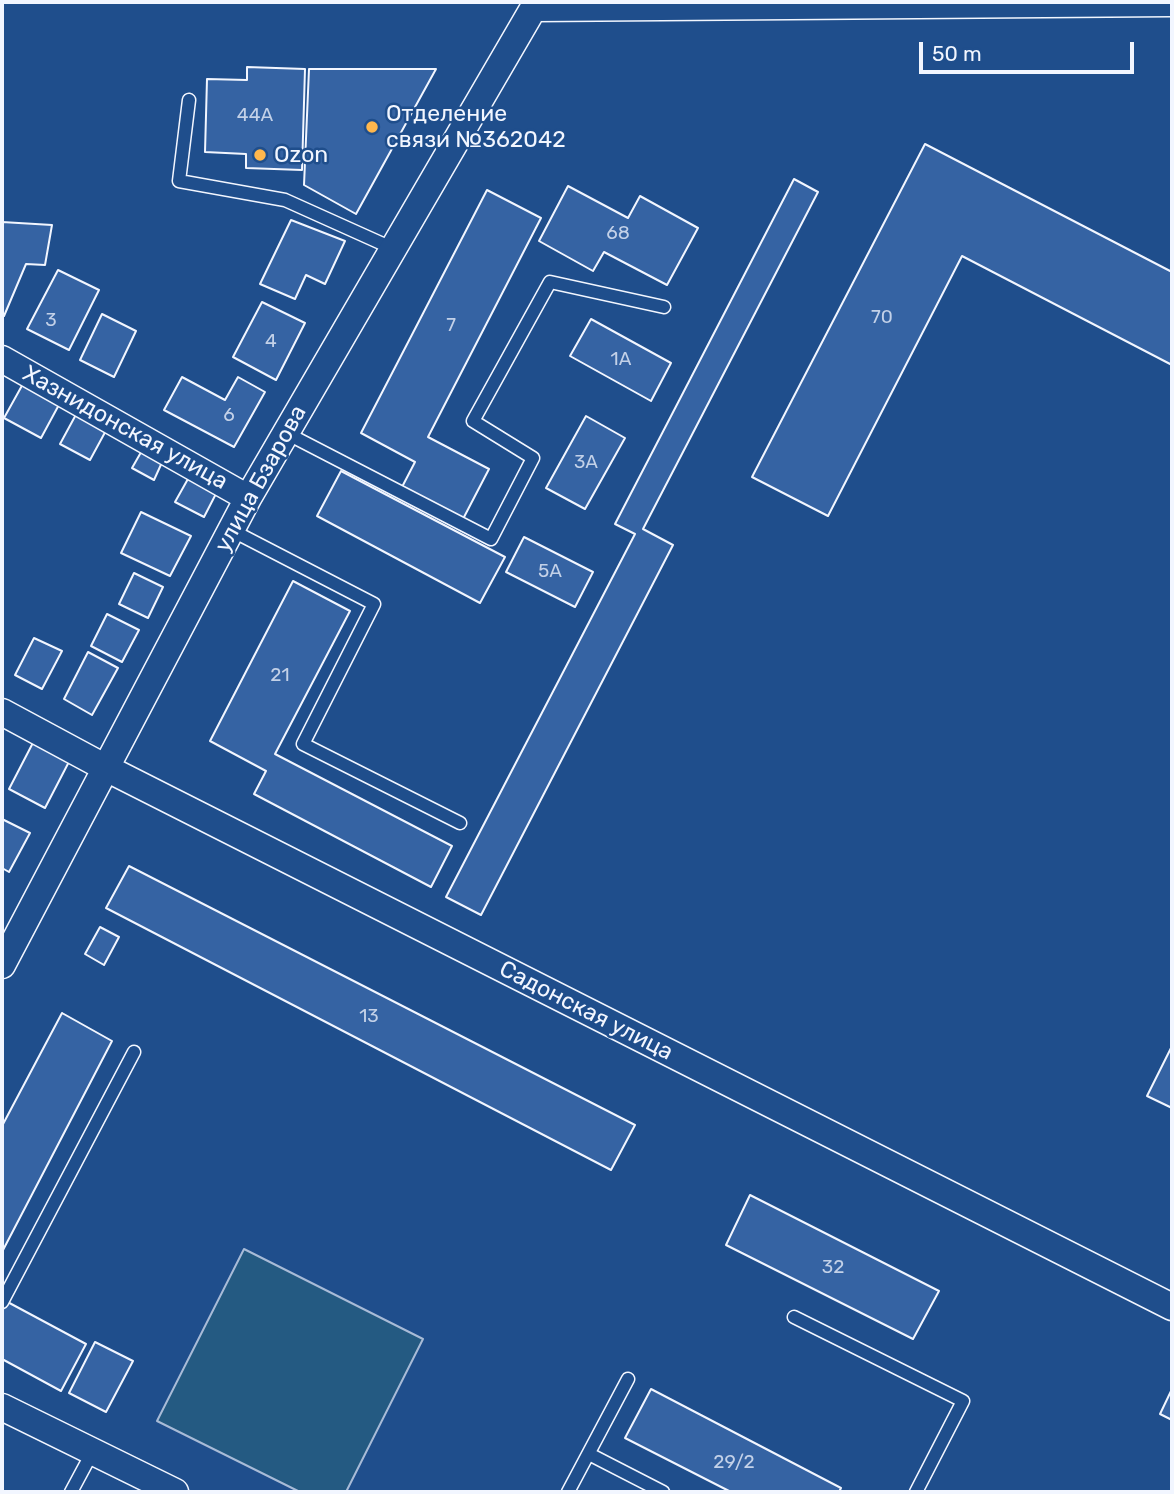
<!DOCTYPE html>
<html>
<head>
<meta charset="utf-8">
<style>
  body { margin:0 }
  #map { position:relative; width:1174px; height:1494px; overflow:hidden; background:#1f4e8c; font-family:Rubik,sans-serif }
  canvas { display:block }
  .frame { position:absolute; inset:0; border:4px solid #f2f6ff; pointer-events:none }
  .scale { position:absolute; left:919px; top:42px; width:215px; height:32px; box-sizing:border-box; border:4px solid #f2f6ff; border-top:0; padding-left:9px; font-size:21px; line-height:24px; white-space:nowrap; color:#f2f6ff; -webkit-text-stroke:5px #1f4e8c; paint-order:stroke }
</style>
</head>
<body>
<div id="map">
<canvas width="1174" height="1494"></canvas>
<div class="frame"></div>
<div class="scale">50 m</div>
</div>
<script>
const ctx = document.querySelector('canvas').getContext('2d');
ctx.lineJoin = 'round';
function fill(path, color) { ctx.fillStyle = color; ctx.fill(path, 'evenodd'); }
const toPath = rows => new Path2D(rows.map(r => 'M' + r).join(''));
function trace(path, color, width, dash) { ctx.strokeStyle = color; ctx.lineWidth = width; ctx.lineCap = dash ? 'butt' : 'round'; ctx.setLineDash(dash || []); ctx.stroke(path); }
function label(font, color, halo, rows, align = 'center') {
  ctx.font = font + ' Rubik,sans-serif'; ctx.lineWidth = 5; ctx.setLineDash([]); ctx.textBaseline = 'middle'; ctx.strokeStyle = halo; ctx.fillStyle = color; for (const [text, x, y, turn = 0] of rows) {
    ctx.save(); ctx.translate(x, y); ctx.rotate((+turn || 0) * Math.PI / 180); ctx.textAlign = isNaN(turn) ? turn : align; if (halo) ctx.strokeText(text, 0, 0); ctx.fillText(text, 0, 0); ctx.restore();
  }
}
const green = toPath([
  [244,1249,423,1339,346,1492,300,1492,157,1421,244,1249]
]);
const building = toPath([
  [247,67,305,69,302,170,246,168,246,154,205,152,207,79,247,80,247,67],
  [309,69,436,69,356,214,304,185,309,69],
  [925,144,1172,272,1172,365,962,256,828,516,752,477,925,144],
  [794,179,818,192,643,529,673,545,481,915,446,897,635,534,615,524,794,179],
  [568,186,628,218,640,196,698,228,667,285,604,252,593,271,539,241,568,186],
  [487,190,541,218,428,437,489,469,463,519,402,487,415,462,361,433,487,190],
  [291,220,345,241,325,284,306,275,295,299,260,284,291,220],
  [2,222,52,225,45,265,26,264,4,316,2,315,2,222],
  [58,270,99,290,69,350,27,329,58,270],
  [262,302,305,323,276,380,233,357,262,302],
  [102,314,136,331,114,377,80,360,102,314],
  [591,319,671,363,651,401,570,356,591,319],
  [182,377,225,400,238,377,265,392,234,447,164,410,182,377],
  [24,382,61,401,41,438,4,418,24,382],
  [79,409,109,425,90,460,60,444,79,409],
  [586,416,625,438,585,509,546,488,586,416],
  [144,447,164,458,154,480,132,468,144,447],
  [193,470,220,486,204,517,175,502,193,470],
  [341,471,505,557,480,603,317,516,341,471],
  [141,512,191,536,170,576,121,553,141,512],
  [524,537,593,572,575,607,506,572,524,537],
  [134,573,163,587,148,618,119,604,134,573],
  [293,581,350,611,275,754,452,846,431,887,254,794,266,771,210,741,293,581],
  [107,614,139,630,122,662,91,646,107,614],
  [34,638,62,651,42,689,15,675,34,638],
  [88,652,118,668,92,715,64,699,88,652],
  [37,735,73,754,45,808,9,789,37,735],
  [2,819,30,833,9,872,2,868,2,819],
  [129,866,635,1125,611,1170,106,908,129,866],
  [100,927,119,937,104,965,85,954,100,927],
  [62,1013,112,1041,2,1252,2,1126,62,1013],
  [1172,1046,1172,1108,1147,1096,1172,1046],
  [750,1195,939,1291,913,1339,726,1245,750,1195],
  [2,1299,86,1344,61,1391,2,1359,2,1299],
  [95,1342,133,1361,106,1412,69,1393,95,1342],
  [651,1389,841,1488,839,1492,731,1492,625,1438,651,1389],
  [1172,1389,1172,1420,1160,1414,1172,1389]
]);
const service = toPath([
  [189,100,179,181,285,200,394,249],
  [286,433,491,539,533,458,473,421,550,282,664,307],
  [231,530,374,604,303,744,460,823],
  [2,1302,134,1052],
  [794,1317,963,1401,916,1492],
  [589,1454,663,1492],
  [71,1492,93,1451],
  [568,1492,628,1379]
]);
const minor = toPath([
  [535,8,1172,3],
  [2,359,248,498],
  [2,712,106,768,1172,1307],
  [2,965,248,498,537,2],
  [2,1407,175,1492]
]);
const markers = [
  [372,127,7,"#ffb74d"],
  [260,155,7,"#ffb74d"]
];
const numberNames = [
  ["44А",255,116],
  ["68",618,234],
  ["70",882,318],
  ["3",51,321],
  ["7",451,326],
  ["4",271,342],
  ["1А",621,360],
  ["6",229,416],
  ["3А",586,463],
  ["5А",550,572],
  ["21",280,676],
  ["13",369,1017],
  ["32",833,1268],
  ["29/2",734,1463]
];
const poiNames = [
  ["Отделение",386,114],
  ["связи №362042",386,140],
  ["Ozon",274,155]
];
const streetNames = [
  ["Хазнидонская улица",125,428,29],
  ["улица Бзарова",261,479,-61],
  ["Садонская улица",586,1011,27]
];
fill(green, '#245a82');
trace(green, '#a8bbd7', 2);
fill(building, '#3563a3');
trace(building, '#f2f6ff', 2);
trace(service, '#f2f6ff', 15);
trace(minor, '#f2f6ff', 29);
trace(service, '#1f4e8c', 12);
trace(minor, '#1f4e8c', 26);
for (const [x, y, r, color] of markers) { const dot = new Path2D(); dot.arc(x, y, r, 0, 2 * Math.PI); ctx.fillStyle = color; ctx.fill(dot); trace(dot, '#1f4e8c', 2.5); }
label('19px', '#c3d1e8', null, numberNames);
label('23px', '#f2f6ff', '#1f4e8c', poiNames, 'left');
label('23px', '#f2f6ff', '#1f4e8c', streetNames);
</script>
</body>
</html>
